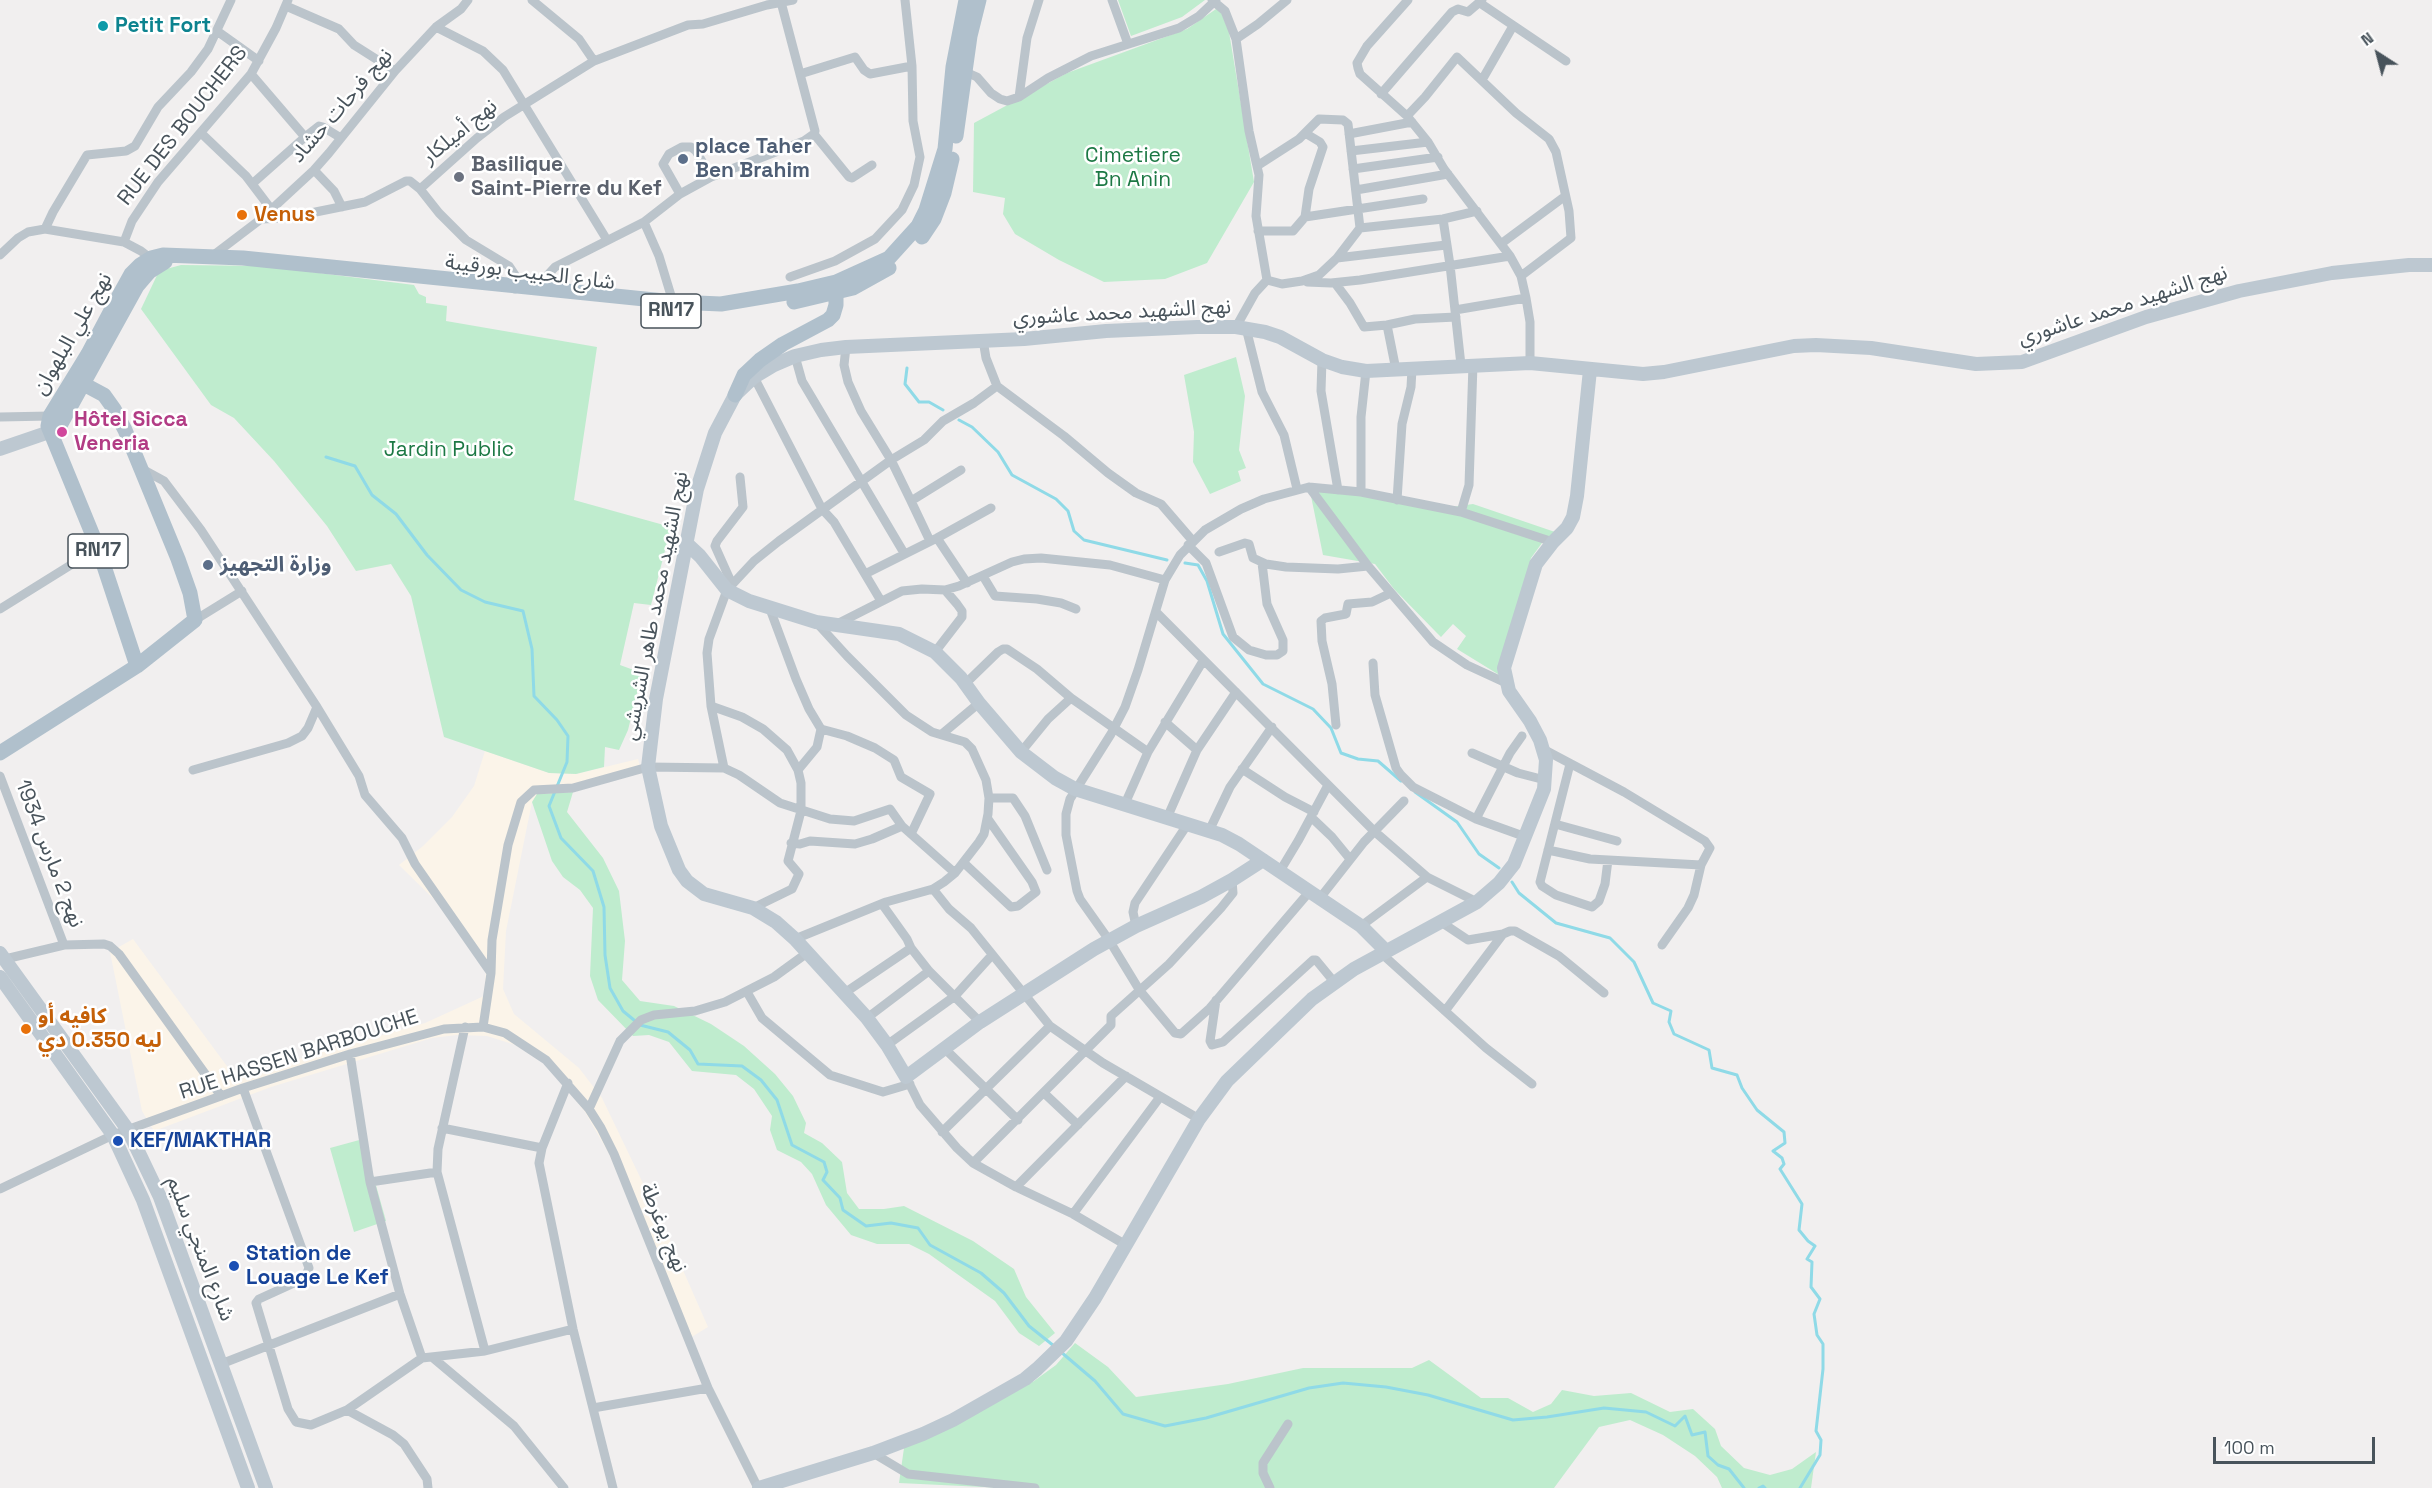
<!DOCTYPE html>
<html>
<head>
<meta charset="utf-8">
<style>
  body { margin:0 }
  #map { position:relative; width:2432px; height:1488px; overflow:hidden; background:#f1efef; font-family:"Space Grotesk",sans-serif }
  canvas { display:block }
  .north { position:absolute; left:2348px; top:24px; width:60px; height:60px; -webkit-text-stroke:4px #fff; paint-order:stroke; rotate:324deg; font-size:16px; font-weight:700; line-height:24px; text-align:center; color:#48535b }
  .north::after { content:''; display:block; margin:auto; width:21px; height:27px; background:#48535b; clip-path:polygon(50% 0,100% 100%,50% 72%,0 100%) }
  .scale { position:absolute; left:2213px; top:1437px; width:162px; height:27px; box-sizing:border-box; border:3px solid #48535b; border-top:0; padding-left:8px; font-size:18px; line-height:21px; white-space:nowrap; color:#48535b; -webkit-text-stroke:4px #fff; paint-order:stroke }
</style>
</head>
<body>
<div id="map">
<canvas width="2432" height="1488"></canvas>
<div class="north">N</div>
<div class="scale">100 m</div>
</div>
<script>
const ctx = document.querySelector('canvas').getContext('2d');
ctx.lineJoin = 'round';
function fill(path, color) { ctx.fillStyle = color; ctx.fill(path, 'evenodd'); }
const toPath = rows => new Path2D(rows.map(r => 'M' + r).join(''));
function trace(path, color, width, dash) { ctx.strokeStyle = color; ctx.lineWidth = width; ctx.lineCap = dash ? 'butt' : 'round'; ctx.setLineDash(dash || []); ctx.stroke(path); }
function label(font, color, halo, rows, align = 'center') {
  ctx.font = font + ' "Space Grotesk","Noto Sans Arabic",sans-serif'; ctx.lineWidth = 5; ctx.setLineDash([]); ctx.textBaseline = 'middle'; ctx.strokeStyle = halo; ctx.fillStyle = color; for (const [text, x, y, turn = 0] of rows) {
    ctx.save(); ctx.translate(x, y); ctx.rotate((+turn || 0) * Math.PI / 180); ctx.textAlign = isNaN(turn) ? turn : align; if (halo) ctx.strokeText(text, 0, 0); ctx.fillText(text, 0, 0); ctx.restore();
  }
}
const commercial = toPath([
  [485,751,549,773,576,774,638,759,642,773,532,802,506,931,503,989,514,1014,579,1068,602,1098,664,1227,708,1327,690,1338,608,1152,585,1112,546,1063,522,1047,487,1036,457,1035,432,1038,271,1087,154,1131,142,1111,110,952,133,939,235,1077,425,1023,484,996,486,969,449,914,399,865,423,846,452,817,474,786]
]);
const green = toPath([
  [1118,0,1205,0,1182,17,1131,36],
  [1219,7,1229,32,1254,182,1207,263,1165,279,1104,282,1059,260,1015,234,1003,214,1005,198,973,192,974,123,1067,73,1187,29],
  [181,265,264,266,414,285,419,294,426,297,426,303,447,306,446,321,597,347,574,500,671,527,651,605,634,603,620,665,642,673,628,730,619,750,605,747,604,767,576,774,549,773,444,737,411,596,391,564,356,571,327,526,274,461,234,418,211,405,141,309,159,271],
  [1236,357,1245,396,1239,450,1246,468,1238,471,1241,481,1210,494,1193,462,1194,432,1184,375],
  [1341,488,1444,508,1473,504,1555,532,1542,543,1531,558,1501,676,1457,649,1466,636,1453,624,1441,637,1435,631,1394,589,1375,564,1323,555,1310,491],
  [573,792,567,812,603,858,619,891,625,941,622,980,640,1001,674,1006,711,1024,744,1046,775,1074,793,1096,806,1123,804,1133,822,1143,842,1162,847,1193,859,1209,884,1209,904,1206,973,1241,1014,1269,1026,1297,1055,1333,1039,1346,1019,1333,995,1301,929,1254,909,1244,877,1244,851,1235,826,1205,812,1174,801,1162,777,1150,770,1130,772,1116,754,1089,736,1075,692,1071,669,1042,649,1035,633,1036,598,1000,590,976,593,908,580,890,563,877,552,861,532,802,537,794],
  [363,1139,386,1221,354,1232,330,1148],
  [1075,1343,1108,1367,1136,1397,1228,1384,1303,1368,1412,1368,1429,1360,1481,1398,1508,1398,1533,1412,1551,1404,1562,1390,1594,1396,1631,1393,1670,1412,1693,1409,1715,1429,1721,1446,1744,1468,1770,1475,1792,1469,1816,1452,1811,1488,1722,1488,1717,1477,1695,1456,1663,1435,1630,1420,1599,1427,1554,1488,1004,1488,899,1483,904,1448,968,1418,1034,1381,1056,1365]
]);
const stream = toPath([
  [907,368,905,384,919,402,929,402,943,410],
  [959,420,972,427,998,452,1012,475,1056,499,1068,511,1074,531,1084,540,1167,560],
  [326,457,355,466,372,495,396,514,427,555,461,590,485,602,523,611,532,649,534,696,557,720,568,736,567,762,549,806,561,838,593,871,604,907,605,955,610,988,623,1011,640,1025,668,1032,690,1050,698,1064,742,1066,761,1080,777,1100,792,1145,824,1162,827,1172,823,1180,840,1198,843,1210,866,1226,891,1223,918,1228,930,1245,981,1273,1004,1293,1029,1326,1054,1346],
  [1185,563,1198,565,1207,581,1223,634,1263,684,1313,709,1331,728,1341,753,1358,759,1378,761,1401,781],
  [1415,792,1457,822,1479,854,1499,868],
  [1512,882,1519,893,1556,923,1610,938,1634,962,1653,1003,1671,1011,1669,1022,1674,1034,1709,1050,1712,1068,1737,1075,1742,1088,1757,1110,1784,1132,1785,1143,1773,1151,1782,1158,1784,1164,1780,1169,1802,1204,1799,1230,1808,1241,1815,1246,1807,1259,1812,1262,1811,1287,1820,1299,1814,1314,1817,1335,1823,1344,1823,1369,1816,1431,1821,1440,1820,1455,1800,1488],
  [1061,1352,1095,1381,1123,1414,1165,1426,1206,1418,1309,1388,1343,1383,1386,1387,1428,1395,1513,1420,1547,1417,1604,1408,1646,1412,1675,1426,1685,1416,1692,1435,1705,1432,1708,1456,1718,1465,1729,1469,1744,1488],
  [1759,1488,1763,1486,1765,1488]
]);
const street = toPath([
  [532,0,579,39,594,61],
  [1112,0,1128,44],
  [1212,0,1225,11,1236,39,1258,24,1287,0],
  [1408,0,1367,46,1357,63,1358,68,1360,74,1407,116,1428,142,1444,169,1510,256,1521,276,1526,298,1530,322,1530,363],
  [781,2,815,131,814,134],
  [1480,3,1566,61],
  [286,6,339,29,354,45,395,71],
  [436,27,483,51,503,70,607,240],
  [217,31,259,61],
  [1236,39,1249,131,1259,175,1256,216,1267,280],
  [961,70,977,77,991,93,1000,99,1007,101,1019,97,1048,78,1091,56,1179,28,1199,16,1216,0],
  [251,74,305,137,319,126,323,127,341,138],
  [800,74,855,57,864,70,870,74,912,66],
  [1482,80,1513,26],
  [1381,94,1452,12,1458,9,1468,12,1482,0],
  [1019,97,1027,38,1039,0],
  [1407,116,1425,97,1457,57,1516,113,1549,139,1556,152,1569,211,1571,238,1521,276],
  [201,133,246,176,271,209],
  [1305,133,1320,142,1323,147,1309,189,1305,217,1423,199],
  [814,134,849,177,852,178,872,165],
  [1349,134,1412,122],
  [1351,151,1428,142],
  [1353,169,1438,157],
  [314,170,334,191,342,207],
  [252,184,305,137],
  [420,189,477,138,504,117,594,61,688,25,703,24,767,5,793,0],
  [1356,190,1448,174],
  [680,194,663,164,669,154,682,147,691,147,696,151,711,177],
  [261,219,286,218,365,202,406,181,410,181,420,189,439,213,466,240,509,266,515,275,515,289],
  [1443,219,1450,265,1461,365],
  [644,222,659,256,676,312],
  [1360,228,1443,219,1477,211],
  [45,229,53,212,87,155,126,151,135,146,158,107,191,72,208,49,231,0],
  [1258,231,1293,231,1305,217],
  [124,242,132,221,158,182,251,74,276,28,288,0],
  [1502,243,1564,197],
  [0,255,18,238,28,232,45,229,124,242,141,251,154,261],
  [211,257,261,219,314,170,329,153,395,71,436,27,461,9,468,0],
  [1337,258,1446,245],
  [790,277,835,261,875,239,902,210,914,185,920,157,913,121,912,66,905,0],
  [1307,282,1331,283,1360,280,1510,256],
  [1335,283,1350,303,1364,327,1387,325,1396,370],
  [534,290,555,267,644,222,680,194,711,177,804,141,814,134],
  [1455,310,1526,298],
  [1387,325,1415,319,1456,317],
  [1236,327,1255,293,1267,280,1282,284,1302,281,1319,275,1337,258,1360,228,1348,124,1343,120,1319,119,1299,139,1257,166],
  [1246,328,1262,392,1284,435,1297,489],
  [983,340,986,358,997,386,1064,436,1108,473,1136,493,1161,504,1192,540],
  [846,347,844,365,848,382,861,411,891,460,911,501],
  [795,356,802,381,904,553],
  [1322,360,1321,391,1338,490],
  [754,377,822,509,834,522,881,601],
  [0,417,50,416],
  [142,469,164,481,201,530,317,707,359,776,365,795,402,838,415,864,491,973],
  [1309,487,1368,566,1433,642,1467,665,1506,683],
  [1361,492,1361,417,1366,371],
  [1397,500,1402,424,1411,387,1412,369],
  [1461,512,1553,542],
  [937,538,967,583],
  [930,541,911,501,961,470],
  [1188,545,1206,563,1233,637,1249,650,1266,655,1277,655,1283,651,1283,640,1267,604,1262,563],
  [1219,552,1245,543,1249,544,1253,558,1266,564,1286,567,1338,569,1368,566],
  [865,574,937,538,991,508],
  [983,576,995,596,1037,599,1061,603,1076,609],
  [732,584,715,546,717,541,743,507,740,477],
  [0,609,98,548],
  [770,609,796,679,809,709,821,729,847,736,875,748,894,760,901,777,930,794,911,834],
  [1156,612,1374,831,1427,877,1477,902],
  [195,620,242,591],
  [835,625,902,591,922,589,945,590,959,586,1012,562,1024,559,1041,558,1110,565,1165,580],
  [935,652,962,617,962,611,957,604,945,590],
  [1373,663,1375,695,1396,768,1401,775,1413,787,1476,819,1526,837],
  [965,684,998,652,1003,649,1007,649,1037,669,1071,698,1148,752],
  [711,706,742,717,763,729,787,750,798,770,801,783,801,811,788,861,799,874,792,889,753,908],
  [1165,722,1197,750],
  [1336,725,1332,684,1322,641,1321,621,1325,618,1346,614,1348,604,1372,602,1391,593],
  [942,734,979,703],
  [1543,749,1624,792,1705,841,1710,848,1701,865,1590,859,1548,850],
  [1021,752,1048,719,1071,698],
  [1472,753,1518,773,1545,780],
  [1570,764,1540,882,1542,886,1556,895,1592,907,1599,901,1605,884,1608,860],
  [724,768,711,706,707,653,709,639,727,590,754,561,779,541,891,460,924,440,943,421,974,403,997,386],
  [1242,769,1285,797,1314,812],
  [193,770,288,743,302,736,308,728,317,707],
  [798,770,817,747,821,729],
  [0,776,64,945],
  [989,798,1013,798,1025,816,1047,870],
  [1124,806,1148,752,1203,661],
  [1311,817,1332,837,1350,859],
  [1167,818,1197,750,1236,692],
  [1476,819,1510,753,1522,736],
  [1555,824,1617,841],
  [1209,831,1230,787,1272,727],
  [791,843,800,844,810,841,855,844,872,839,902,826],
  [964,863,1011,907,1018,906,1036,892,1032,882,988,819],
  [1280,871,1298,841,1328,785],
  [933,889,949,909,971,928,1050,1026,1103,1063,1199,1119],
  [1310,891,1210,1008,1181,1034,1175,1033,1140,991,1109,940,1080,899,1077,891,1066,835,1066,814,1070,799,1111,734,1125,707,1138,670,1165,580,1180,555,1205,530,1241,509,1264,499,1309,487,1361,492,1461,512,1469,485,1473,364],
  [1320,898,1364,842,1404,801],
  [882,904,907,939,911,948],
  [1441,922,1468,940,1503,934],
  [1136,926,1133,912,1135,903,1187,825],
  [1361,926,1427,877],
  [795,939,886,902,933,889,944,882,955,873,979,842,984,834,988,814,989,798,986,780,972,749,965,742,932,732,906,715,847,656,816,622],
  [1662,945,1688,908,1694,895,1701,865],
  [1382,954,1486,1048,1532,1084],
  [1,960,64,945,104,944,110,946,119,954,221,1096],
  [747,992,762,1018,830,1075,883,1092,910,1084],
  [843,994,911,948,929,971,980,1022],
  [1216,1000,1210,1041,1212,1045,1223,1042,1313,960,1316,960,1335,983],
  [1445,1011,1503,934,1510,931,1515,931,1559,956,1604,993],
  [867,1018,929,971],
  [465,1027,438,1149,437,1172,485,1351],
  [483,1027,491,973,492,940,508,845,521,802,534,790,573,788,648,767,724,768,739,775,780,803,830,819,854,821,890,809,902,826,955,873],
  [887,1045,955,996,992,955],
  [945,1049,1018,1120],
  [350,1054,370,1182,400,1294,422,1358],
  [906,1077,920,1105,957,1148,973,1163,1016,1187,1073,1214,1160,1097],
  [568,1083,542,1148,539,1163,573,1329,613,1488],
  [243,1088,309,1268,305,1278,259,1299,256,1303,288,1409,296,1422,311,1425,347,1410,422,1358,485,1351,573,1329],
  [1044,1093,1078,1125],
  [589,1109,620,1041,641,1020,654,1015,695,1011,725,1002,774,977,807,953],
  [442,1128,542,1148],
  [942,1132,1050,1026],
  [973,1163,1111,1025,1111,1016,1169,964,1221,908,1233,893,1232,880],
  [370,1182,437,1172],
  [1016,1187,1126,1076],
  [0,1189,113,1135,243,1088,350,1054,444,1029,483,1027,505,1033,546,1060,589,1109,601,1128,614,1154,708,1388,758,1488],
  [1073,1214,1126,1245],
  [432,1357,514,1426,564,1488],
  [221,1364,400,1294],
  [593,1408,708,1388],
  [347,1410,393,1435,404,1444,427,1479,428,1488],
  [873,1453,908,1474,1035,1488],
  [1270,1488,1263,1473,1263,1463,1288,1424]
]);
const secondary = toPath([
  [0,449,58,429],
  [686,543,700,556,727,590,749,601,816,622,899,634,935,652,961,678,979,703,1021,752,1055,778,1075,789,1222,835,1239,844,1361,926,1386,951],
  [1263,860,1232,880,1201,897,1136,926,1094,949,980,1022,906,1077,887,1045,867,1018,795,939,776,922,753,908,704,894,687,881,679,870,661,826,648,767,656,699,697,489,715,433,735,395,754,377,774,365,795,356,821,350,846,347,1024,339,1106,331,1197,327,1236,327,1265,332,1280,337,1322,360,1342,367,1366,371,1530,363,1643,374,1664,372,1794,346,1816,345,1871,348,1976,364,2022,362,2146,317,2239,291,2332,273,2409,265,2432,265],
  [0,953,128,1130,160,1197,266,1488],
  [0,977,113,1135,143,1200,248,1488],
  [759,1488,873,1453,923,1434,953,1420,1025,1379,1037,1369,1066,1341,1095,1298,1199,1119,1227,1081,1312,999,1354,969,1477,902,1499,883,1514,864,1544,789,1546,760,1540,740,1530,721,1509,691,1504,668,1536,564,1553,542,1567,528,1573,517,1577,496,1590,370]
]);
const primary = toPath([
  [956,136,970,36,979,0],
  [922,237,934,219,944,193,952,159],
  [794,302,853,288,889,268],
  [735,395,744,375,760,360,783,344,828,320,833,315,836,305,836,285],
  [53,438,137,286,149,272,165,262],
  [137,666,98,548,48,426,50,416,88,354,115,303,131,274,140,265,151,258,163,255,243,258,674,302,721,304,798,291,836,282,889,258,918,226,926,210,945,149,953,67,966,0],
  [0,753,137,666,195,620,190,593,178,559,125,430,114,409,104,395,76,380]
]);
const markers = [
  [103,26,6,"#0f9aa8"],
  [683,159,6,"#5c6f8a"],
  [459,177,6,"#6b7280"],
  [242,215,6,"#e8710a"],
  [62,432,6,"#d1479c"],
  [208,565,6,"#5c6f8a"],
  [26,1029,6,"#e8710a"],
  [118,1141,6,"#1a4fb4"],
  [234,1266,6,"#1a4fb4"]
];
const shields = [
  [671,311,60],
  [98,551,60]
];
const shieldNames = [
  ["RN17",671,311],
  ["RN17",98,551]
];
const cultureNames = [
  ["Petit Fort",115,26]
];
const streetNames = [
  ["نهج فرحات حشاد",342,106,-49],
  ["RUE DES BOUCHERS",183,126,-52],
  ["نهج أميلكار",460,132,-39],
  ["شارع الحبيب بورقيبة",530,273,7],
  ["نهج الشهيد محمد عاشوري",2123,306,-18],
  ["نهج الشهيد محمد عاشوري",1122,313,-3],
  ["نهج علي البلهوان",73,334,-60],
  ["نهج الشهيد محمد طاهر الشريشي",656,606,-79],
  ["نهج 2 مارس 1934",49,854,69],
  ["RUE HASSEN BARBOUCHE",299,1055,-18],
  ["نهج يوغرطة",663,1228,68],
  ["شارع المنجي سليم",200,1249,69]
];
const serviceNames = [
  ["place Taher",695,147],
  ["Ben Brahim",695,171],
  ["وزارة التجهيز",220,565]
];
const parkNames = [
  ["Cimetiere",1133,156],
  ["Bn Anin",1133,180],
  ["Jardin Public",449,450]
];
const worshipNames = [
  ["Basilique",471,165],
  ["Saint-Pierre du Kef",471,189]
];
const foodNames = [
  ["Venus",254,215],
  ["كافيه أو",38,1017],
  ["ليه 0.350 دي",38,1041]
];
const hotelNames = [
  ["Hôtel Sicca",74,420],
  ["Veneria",74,444]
];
const transitNames = [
  ["KEF/MAKTHAR",130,1141],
  ["Station de",246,1254],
  ["Louage Le Kef",246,1278]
];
fill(commercial, '#fbf4e9');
fill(green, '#bfecce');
trace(stream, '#8fdae7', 3);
trace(street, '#bbc4cb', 9);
trace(secondary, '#bdc8d1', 14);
trace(primary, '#b0c0cc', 15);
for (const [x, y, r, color] of markers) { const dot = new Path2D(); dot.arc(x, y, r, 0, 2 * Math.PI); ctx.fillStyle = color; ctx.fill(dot); trace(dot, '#fff', 2); }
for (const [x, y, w] of shields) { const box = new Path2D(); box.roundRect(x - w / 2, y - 17, w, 34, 4.5); ctx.fillStyle = '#fff'; ctx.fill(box); trace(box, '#48535b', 1.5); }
label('bold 20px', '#48535b', null, shieldNames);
label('bold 21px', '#0d838f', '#fff', cultureNames, 'left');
label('21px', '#48535b', '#fff', streetNames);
label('bold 21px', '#4e5e75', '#fff', serviceNames, 'left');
label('21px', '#1c7844', '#fff', parkNames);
label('bold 21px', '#5b616d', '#fff', worshipNames, 'left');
label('bold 21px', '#c56008', '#fff', foodNames, 'left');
label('bold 21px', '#b23c85', '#fff', hotelNames, 'left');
label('bold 21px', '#164399', '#fff', transitNames, 'left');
</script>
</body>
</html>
